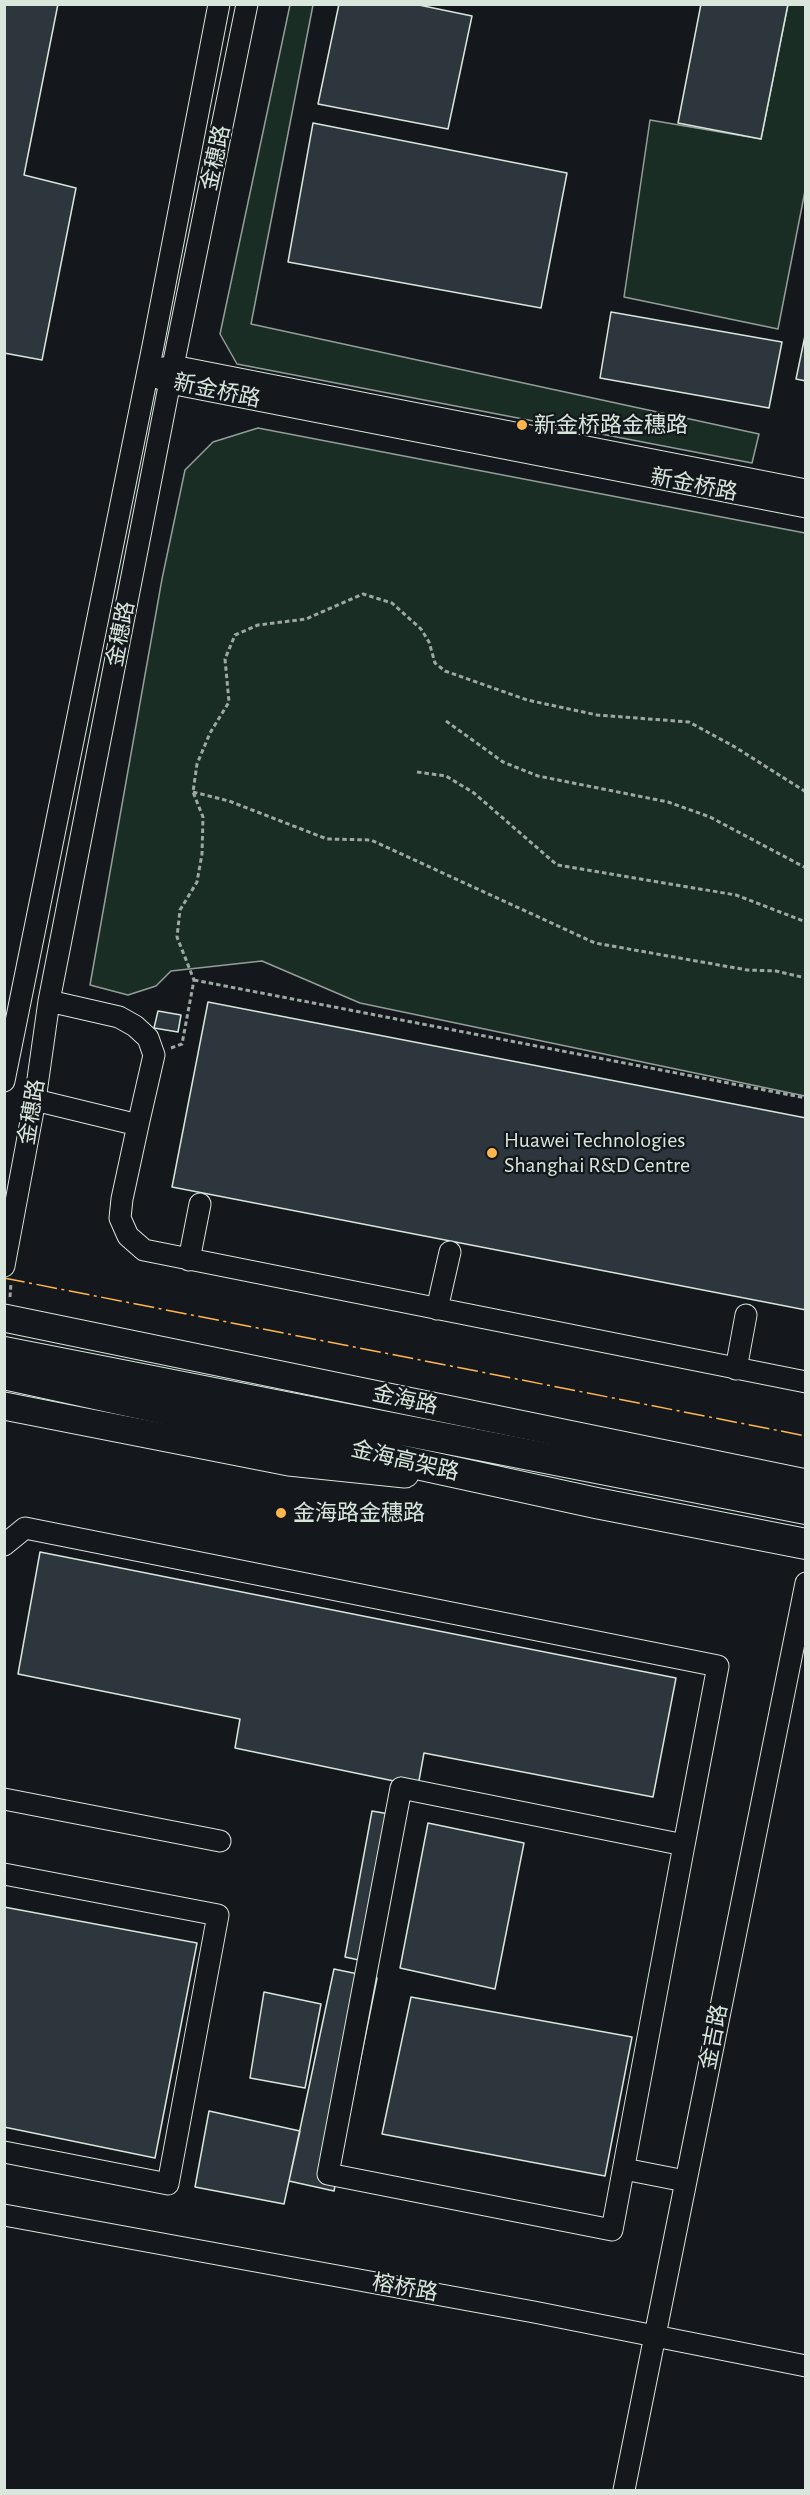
<!DOCTYPE html>
<html>
<head>
<meta charset="utf-8">
<style>
  body { margin:0 }
  #map { position:relative; width:810px; height:2495px; overflow:hidden; background:#14181c; font-family:"Alegreya Sans",sans-serif }
  canvas { display:block }
  .frame { position:absolute; inset:0; border:6px solid #d8e6dc; pointer-events:none }
</style>
</head>
<body>
<div id="map">
<canvas width="810" height="2495"></canvas>
<div class="frame"></div>
</div>
<script>
const ctx = document.querySelector('canvas').getContext('2d');
ctx.lineJoin = 'round';
function fill(path, color) { ctx.fillStyle = color; ctx.fill(path, 'evenodd'); }
const toPath = rows => new Path2D(rows.map(r => 'M' + r).join(''));
function trace(path, color, width, dash) { ctx.strokeStyle = color; ctx.lineWidth = width; ctx.lineCap = dash ? 'butt' : 'round'; ctx.setLineDash(dash || []); ctx.stroke(path); }
function label(font, color, halo, rows, align = 'center') {
  ctx.font = font + ' "Alegreya Sans","Noto Sans SC",sans-serif'; ctx.lineWidth = 4.5; ctx.setLineDash([]); ctx.textBaseline = 'middle'; ctx.strokeStyle = halo; ctx.fillStyle = color; for (const [text, x, y, turn = 0] of rows) {
    ctx.save(); ctx.translate(x, y); ctx.rotate((+turn || 0) * Math.PI / 180); ctx.textAlign = isNaN(turn) ? turn : align; if (halo) ctx.strokeText(text, 0, 0); ctx.fillText(text, 0, 0); ctx.restore();
  }
}
const green = toPath([
  [290,5,313,5,251,324,759,434,752,463,237,364,220,334,290,5],
  [788,5,805,5,805,191,778,329,624,297,650,120,761,139,788,5],
  [258,428,805,533,805,1096,360,1003,262,961,171,971,156,986,128,995,90,985,162,579,185,470,213,442,258,428]
]);
const building = toPath([
  [4,4,58,4,24,175,76,188,42,360,4,353,4,4],
  [339,4,414,4,472,16,448,129,318,104,339,4],
  [701,4,788,4,761,139,678,123,701,4],
  [313,123,567,173,541,308,288,262,313,123],
  [611,312,782,342,769,408,600,378,611,312],
  [806,331,806,381,796,379,806,331],
  [208,1002,806,1118,806,1310,172,1187,208,1002],
  [158,1011,181,1015,178,1032,154,1028,158,1011],
  [40,1552,676,1678,653,1797,424,1753,418,1786,235,1748,240,1719,18,1674,40,1552],
  [372,1811,395,1815,368,1962,345,1957,372,1811],
  [428,1823,524,1843,495,1989,400,1968,428,1823],
  [4,1907,197,1943,155,2158,4,2127,4,1907],
  [334,1969,377,1978,334,2191,289,2181,334,1969],
  [264,1992,321,2004,305,2088,250,2078,264,1992],
  [411,1997,632,2037,605,2176,382,2134,411,1997],
  [209,2111,300,2131,284,2204,195,2187,209,2111]
]);
const path = toPath([
  [446,721,503,762,538,776,668,802,710,817,806,868],
  [417,772,446,776,474,793,557,865,736,895,806,922],
  [193,792,229,801,327,839,371,840,595,943,747,970,776,971,806,978],
  [194,980,806,1098],
  [171,1048,182,1044,194,980,177,937,180,910,197,882,202,854,203,817,193,792,197,764,210,733,229,702,225,659,235,635,258,625,306,619,363,594,392,603,421,629,429,642,435,663,445,671,527,700,597,715,689,722,735,747,806,792],
  [10,1297,11,1283]
]);
const minor = toPath([
  [159,369,173,366,806,490],
  [159,378,170,383,806,507],
  [4,1081,153,346,219,4],
  [35,1100,138,1125,154,1055,148,1038,135,1026,119,1017,49,1001],
  [138,1125,122,1199,120,1218,128,1236,144,1250,806,1382],
  [189,1260,200,1204],
  [4,1266,35,1100,49,1001,173,366,247,4],
  [437,1309,450,1252],
  [736,1369,746,1315],
  [4,1545,25,1528,718,1666,684,1845],
  [401,1788,684,1845,612,2230,328,2174,401,1788],
  [4,1799,220,1841],
  [4,1874,218,1915,168,2184,4,2152],
  [624,2169,685,2181],
  [4,2215,534,2312,806,2366],
  [624,2490,806,1583]
]);
const major = toPath([
  [4,1318,806,1483],
  [4,1406,289,1462,405,1474]
]);
const highway = toPath([
  [4,1352,806,1509],
  [4,1374,596,1503,806,1544]
]);
const power = toPath([
  [4,1278,806,1436]
]);
const markers = [
  [522,425,6,"#ffb74d"],
  [492,1153,6,"#ffb74d"],
  [281,1513,6,"#ffb74d"]
];
const streetNames = [
  ["金穗路",216,158,-78],
  ["新金桥路",217,391,12],
  ["新金桥路",694,485,11],
  ["金穗路",121,634,-79],
  ["金穗路",32,1112,-81],
  ["金海路",405,1400,12],
  ["金海高架路",405,1461,13],
  ["金吉路",714,2037,-79],
  ["榕桥路",405,2288,10]
];
const poiNames = [
  ["新金桥路金穗路",534,425],
  ["Huawei Technologies",504,1140],
  ["Shanghai R&D Centre",504,1165],
  ["金海路金穗路",293,1513]
];
fill(green, '#1a2d24');
trace(green, '#939e99', 1.5);
fill(building, '#2c363c');
trace(building, '#d8e6dc', 1.5);
trace(minor, '#d8e6dc', 23);
trace(major, '#d8e6dc', 29);
trace(highway, '#d8e6dc', 32);
trace(path, '#9da8a2', 3, [4.5, 3]);
trace(minor, '#14181c', 21);
trace(major, '#14181c', 27);
trace(highway, '#14181c', 30);
trace(power, '#ffb74d', 1.5, [21, 4.5, 3, 4.5]);
for (const [x, y, r, color] of markers) { const dot = new Path2D(); dot.arc(x, y, r, 0, 2 * Math.PI); ctx.fillStyle = color; ctx.fill(dot); trace(dot, '#14181c', 2); }
label('22px', '#d8e6dc', '#14181c', streetNames);
label('22px', '#d8e6dc', '#14181c', poiNames, 'left');
</script>
</body>
</html>
